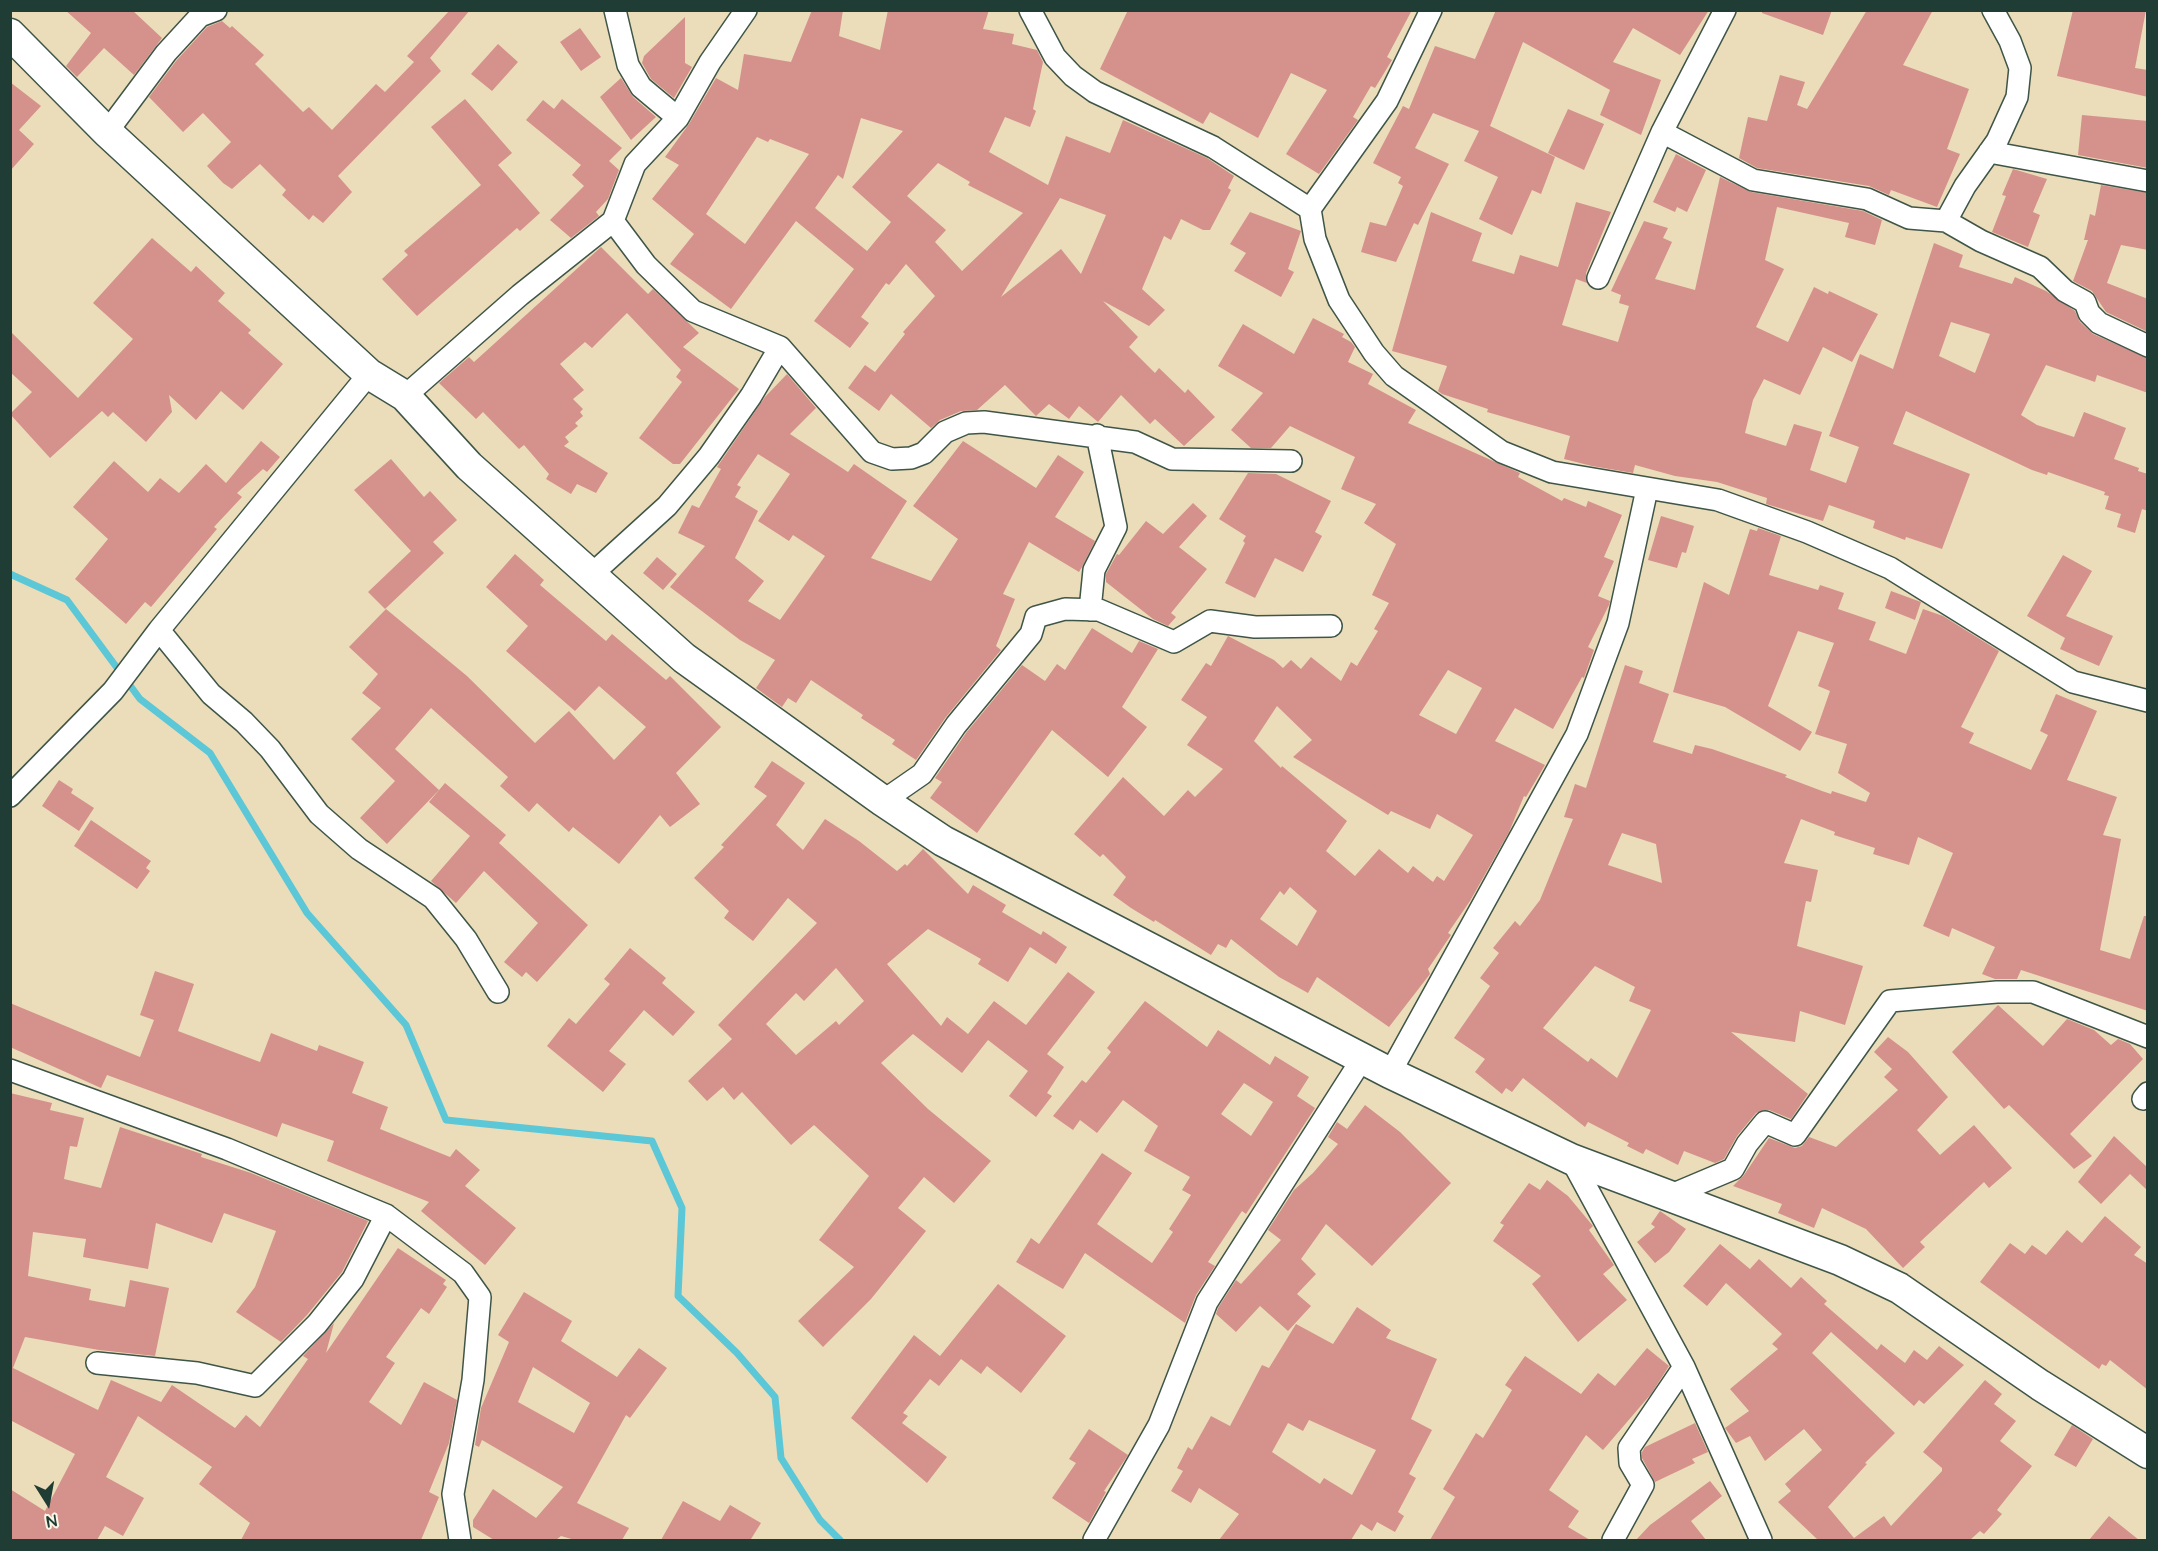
<!DOCTYPE html>
<html>
<head>
<meta charset="utf-8">
<style>
  body { margin:0 }
  #map { position:relative; width:2158px; height:1551px; overflow:hidden; background:#ebddb9; font-family:"Architects Daughter",sans-serif }
  canvas { display:block }
  .frame { position:absolute; inset:0; border:12px solid #1f3d34; pointer-events:none }
  .north { position:absolute; left:18px; top:1473px; width:60px; height:60px; -webkit-text-stroke:4px #fcf5e5; paint-order:stroke; rotate:169deg; font-size:16px; font-weight:700; line-height:24px; text-align:center; color:#1f3d34 }
  .north::after { content:''; display:block; margin:auto; width:21px; height:27px; background:#1f3d34; clip-path:polygon(50% 0,100% 100%,50% 72%,0 100%) }
</style>
</head>
<body>
<div id="map">
<canvas width="2158" height="1551"></canvas>
<div class="frame"></div>
<div class="north">N</div>
</div>
<script>
const ctx = document.querySelector('canvas').getContext('2d');
ctx.lineJoin = 'round';
const toPath = rows => new Path2D(rows.map(r => 'M' + r).join(''));
function trace(path, color, width, dash) { ctx.strokeStyle = color; ctx.lineWidth = width; ctx.lineCap = dash ? 'butt' : 'round'; ctx.setLineDash(dash || []); ctx.stroke(path); }
function fill(path, color) { ctx.fillStyle = color; ctx.fill(path, 'evenodd'); }
const stream = toPath([
  [10,574,67,600,140,699,210,753,307,913,406,1025,446,1120,652,1141,682,1208,678,1296,737,1353,775,1397,781,1458,820,1520,840,1540]
]);
const building = toPath([
  [65,10,132,10,162,38,134,75,104,48,77,77,66,66,91,33],
  [450,10,470,10,430,58,441,71,338,176,352,192,323,223,313,215,309,220,282,195,286,190,260,164,232,189,223,183,207,166,231,142,203,113,183,132,149,97,176,61,207,27,222,21,230,28,232,26,264,55,255,64,303,112,309,107,332,130,376,84,385,92,414,62,407,56],
  [812,10,843,10,839,36,880,50,888,10,989,10,983,29,1014,34,1012,44,1037,50,1043,62,1033,109,1036,111,1030,127,1005,117,989,152,1048,185,1066,136,1110,153,1123,120,1207,158,1234,176,1228,188,1231,190,1210,230,1203,230,1181,219,1171,240,1164,236,1142,289,1165,310,1149,326,1103,301,1138,337,1129,347,1155,373,1159,368,1185,393,1188,389,1215,417,1184,446,1155,419,1150,424,1121,395,1098,422,1079,406,1069,419,1049,404,1036,416,1005,385,977,410,961,411,940,420,931,428,891,394,879,411,848,388,865,365,875,372,905,334,903,332,935,296,906,264,889,285,886,283,861,317,869,323,850,348,814,321,854,269,796,221,731,309,670,264,694,234,652,199,679,165,665,157,689,124,716,78,738,90,744,54,791,62],
  [861,118,903,131,852,187,891,222,867,251,815,208,838,175,843,179],
  [757,137,768,142,770,139,809,154,745,244,706,214],
  [938,163,970,182,968,185,1023,213,962,271,935,242,946,230,907,196],
  [1060,198,1106,215,1081,274,1061,249,1001,297],
  [1128,10,1412,10,1387,57,1392,60,1375,88,1371,86,1353,117,1358,120,1319,174,1286,154,1327,90,1291,73,1258,138,1210,112,1203,124,1100,69],
  [1496,10,1709,10,1680,55,1633,28,1613,62,1661,80,1641,135,1600,115,1610,90,1523,42,1490,126,1555,157,1541,194,1532,190,1512,235,1479,219,1498,177,1464,161,1479,131,1433,113,1415,148,1449,164,1418,225,1414,223,1396,262,1361,252,1370,222,1386,226,1403,186,1398,183,1401,177,1373,163,1403,106,1409,109,1435,46,1475,59],
  [1762,10,1832,10,1823,35,1762,13],
  [1867,10,1933,10,1903,65,1969,89,1947,149,1960,154,1937,207,1891,190,1889,195,1869,186,1757,168,1739,158,1748,117,1767,121,1780,75,1805,82,1797,105,1807,109],
  [2073,10,2146,10,2135,68,2148,70,2148,97,2057,76],
  [685,17,685,63,692,67,674,98,651,79,642,63,644,56],
  [580,28,601,57,581,71,560,42],
  [498,44,518,62,492,91,471,74],
  [621,78,633,97,656,117,631,140,600,97],
  [10,82,41,106,19,130,34,144,10,171],
  [465,99,512,153,498,165,540,213,520,231,517,228,417,316,382,279,408,255,404,251,481,185,431,127],
  [562,99,622,148,609,161,619,170,608,199,596,212,599,216,571,238,550,220,584,186,572,175,581,165,526,120,543,100,554,109],
  [1568,109,1604,124,1584,170,1548,153],
  [2082,115,2148,121,2148,168,2078,155],
  [1676,154,1706,170,1687,212,1677,207,1675,212,1653,202],
  [2013,169,2047,179,2033,212,2040,215,2028,247,1992,232,2006,196,2002,195],
  [1720,177,1751,192,1863,211,1882,220,1875,245,1845,237,1849,223,1777,207,1765,260,1784,269,1756,327,1788,342,1814,287,1828,294,1829,291,1878,314,1852,362,1823,347,1800,395,1764,379,1753,400,1745,433,1786,446,1794,424,1822,432,1810,470,1846,483,1859,447,1829,436,1860,354,1893,369,1934,243,1963,255,1959,267,2012,284,2015,277,2046,291,2075,311,2080,322,2093,334,2148,358,2148,393,2097,375,2095,382,2046,365,2021,415,2037,425,2074,437,2084,412,2126,428,2114,459,2139,468,2138,471,2148,474,2148,511,2142,509,2135,533,2117,527,2121,514,2105,509,2109,496,2104,495,2105,492,2048,472,2047,475,2032,470,1906,411,1893,444,1970,474,1942,549,1906,537,1905,540,1873,528,1875,521,1829,505,1823,521,1766,504,1767,498,1717,482,1675,476,1635,465,1633,473,1592,466,1564,459,1570,436,1487,412,1488,409,1442,394,1438,391,1447,366,1392,351,1431,212,1482,233,1472,261,1514,274,1520,255,1558,267,1576,202,1611,212,1586,273,1587,283,1576,279,1562,325,1618,342,1629,306,1619,303,1621,295,1611,291,1644,221,1668,228,1663,238,1672,242,1655,279,1695,290],
  [1951,322,1990,334,1975,373,1939,356],
  [2101,185,2148,193,2148,250,2121,245,2107,283,2148,299,2148,332,2106,312,2092,291,2073,281,2088,240,2084,240,2090,214,2095,216],
  [1250,212,1301,231,1288,269,1294,272,1281,297,1234,271,1246,253,1230,244],
  [152,238,191,272,196,266,225,293,218,301,251,330,248,333,283,364,243,410,221,391,196,420,169,395,172,412,146,442,113,412,108,417,102,411,50,458,10,414,32,392,10,372,10,331,78,398,133,339,93,303],
  [601,247,648,294,653,289,699,333,683,347,739,389,680,464,673,464,639,438,682,382,676,377,681,370,627,313,592,348,585,342,560,364,584,390,573,399,583,409,580,412,583,416,575,423,578,426,565,437,569,442,564,446,608,473,596,493,577,484,571,494,546,479,549,474,524,445,519,449,483,412,476,419,439,383,469,357,474,362],
  [1313,318,1344,334,1342,337,1351,342,1355,347,1348,362,1373,374,1368,384,1416,410,1408,423,1520,473,1518,477,1562,501,1564,498,1586,507,1588,501,1622,515,1604,557,1614,561,1598,596,1610,601,1609,605,1588,647,1594,650,1584,678,1582,677,1553,729,1515,708,1495,741,1545,765,1526,797,1524,796,1509,832,1470,901,1448,933,1451,935,1428,969,1430,974,1389,1027,1317,977,1308,993,1279,977,1231,939,1226,948,1218,944,1211,955,1155,920,1154,922,1131,908,1113,895,1126,877,1103,854,1100,857,1074,834,1123,777,1164,816,1188,790,1195,797,1223,769,1187,745,1207,717,1181,700,1206,663,1211,666,1228,636,1274,660,1283,668,1291,660,1301,669,1311,657,1341,681,1351,662,1357,666,1378,631,1374,629,1389,603,1372,595,1396,544,1364,523,1376,504,1341,489,1355,457,1290,426,1271,448,1251,448,1231,430,1263,393,1218,366,1243,324,1294,354],
  [1448,670,1482,688,1456,734,1419,715],
  [1277,706,1312,740,1293,757,1388,815,1391,811,1430,829,1437,814,1473,835,1444,881,1437,876,1433,882,1413,866,1408,873,1379,849,1355,876,1326,851,1347,821,1282,766,1281,768,1254,741],
  [1290,887,1317,911,1297,946,1260,919,1280,891,1284,895],
  [787,374,816,408,790,434,848,472,854,464,907,501,871,558,931,581,958,539,913,506,963,441,1036,488,1058,455,1084,472,1055,517,1095,541,1082,567,1079,572,1029,542,1003,594,1015,599,996,646,1001,650,946,717,916,760,892,744,895,740,861,718,863,715,811,680,796,703,788,698,782,707,756,688,775,660,740,640,670,587,705,546,678,533,692,505,699,508,721,469,717,467,765,397],
  [758,454,790,474,758,521,789,541,793,535,825,556,780,620,748,601,764,581,735,558,758,511,735,497,741,487,737,485],
  [261,441,280,457,267,472,263,469,237,493,242,497,214,527,217,529,151,607,145,602,126,624,75,579,108,539,73,507,114,461,148,492,160,478,179,493,206,464,226,483],
  [391,459,424,497,430,491,457,520,433,542,444,553,385,609,368,592,411,551,354,490],
  [1248,473,1276,474,1331,501,1315,532,1322,536,1303,572,1275,558,1255,598,1225,583,1245,543,1243,541,1246,536,1219,519],
  [1193,503,1207,516,1179,547,1207,569,1171,613,1176,617,1168,626,1153,619,1106,582,1106,574,1117,554,1119,555,1146,521,1163,534],
  [1661,516,1694,526,1686,553,1682,552,1677,568,1648,560],
  [1758,528,1781,536,1769,575,1818,590,1820,585,1844,593,1838,609,1876,622,1869,640,1906,654,1923,609,1943,616,1999,651,1961,727,1974,733,1969,743,2031,770,2048,735,2040,731,2056,694,2097,711,2067,780,2117,797,2103,835,2121,839,2100,950,2130,959,2144,916,2148,916,2148,1011,2021,970,2017,979,1995,979,1982,974,1995,947,1952,928,1949,937,1923,926,1953,853,1918,837,1909,865,1873,854,1875,848,1834,835,1835,832,1801,819,1784,863,1818,870,1811,902,1806,901,1797,946,1863,966,1845,1025,1800,1011,1795,1042,1731,1032,1808,1094,1791,1119,1769,1110,1763,1110,1756,1113,1737,1136,1724,1159,1715,1163,1684,1151,1678,1165,1646,1149,1643,1154,1627,1146,1629,1143,1588,1122,1585,1127,1523,1078,1512,1092,1506,1088,1502,1094,1475,1072,1485,1059,1454,1038,1490,986,1480,978,1499,953,1493,948,1515,921,1520,926,1540,900,1573,819,1564,817,1575,784,1586,788,1625,665,1643,671,1639,683,1669,694,1653,742,1692,754,1695,745,1712,749,1787,775,1785,777,1822,791,1831,794,1832,791,1866,802,1870,793,1838,773,1847,744,1815,734,1830,691,1818,686,1834,643,1798,631,1768,706,1812,732,1800,751,1725,707,1673,692,1704,582,1729,595,1750,529,1757,531],
  [1622,833,1656,844,1662,883,1608,865],
  [1595,966,1635,987,1629,1001,1651,1010,1617,1078,1591,1058,1588,1062,1543,1028],
  [515,554,544,580,540,585,606,641,612,634,666,680,670,676,721,727,676,773,700,804,670,827,660,815,619,864,573,827,569,832,537,803,529,812,500,786,508,777,431,708,395,749,439,790,387,844,360,818,395,781,351,739,381,708,362,693,378,674,349,647,386,609,467,676,535,743,569,711,614,760,646,727,599,686,575,711,506,651,528,626,486,587],
  [2063,555,2092,571,2066,616,2113,636,2099,666,2060,649,2065,638,2027,616],
  [657,557,677,574,663,590,643,573],
  [1891,591,1921,602,1915,620,1885,608],
  [1092,628,1132,653,1139,641,1158,649,1122,707,1147,727,1108,777,1052,730,977,833,930,798,942,782,935,778,966,733,1022,665,1045,681,1057,664,1065,670],
  [772,761,805,783,776,825,803,850,825,819,859,841,897,871,905,864,907,866,923,849,968,894,973,885,1006,905,1002,912,1041,935,1043,931,1067,947,1056,964,1030,947,1008,982,978,964,981,959,928,929,887,964,941,1026,947,1017,968,1034,994,1001,1026,1025,1068,972,1095,992,1047,1054,1064,1067,1047,1093,1052,1096,1036,1117,1009,1096,1028,1071,988,1040,962,1073,913,1034,881,1063,928,1109,991,1161,954,1203,924,1177,898,1208,926,1231,871,1299,823,1347,798,1321,854,1267,819,1240,869,1176,814,1125,791,1145,742,1092,734,1100,723,1087,707,1101,688,1081,732,1039,718,1025,817,923,788,898,753,941,724,918,729,911,694,878,724,847,721,845,767,796,754,787],
  [836,968,864,1001,839,1025,836,1021,796,1055,766,1024,796,993,804,1001],
  [59,780,73,789,71,793,94,808,79,831,42,806],
  [445,783,506,835,499,843,588,925,537,982,526,972,522,977,504,962,538,923,484,871,456,903,431,881,470,836,429,802],
  [91,820,151,861,146,868,150,871,137,889,74,846],
  [630,948,666,978,662,983,695,1012,673,1036,644,1010,609,1051,626,1064,603,1092,547,1046,569,1018,576,1024,610,984,604,979],
  [155,971,194,984,178,1031,260,1062,271,1033,317,1051,319,1045,364,1062,352,1093,388,1107,380,1129,450,1157,456,1149,480,1170,465,1186,516,1228,485,1265,421,1211,429,1202,327,1161,334,1141,282,1123,277,1137,107,1075,101,1088,10,1047,10,1003,140,1057,154,1020,140,1015],
  [1145,1001,1207,1047,1218,1030,1270,1065,1275,1056,1309,1077,1297,1096,1315,1108,1246,1214,1242,1211,1208,1262,1215,1266,1196,1295,1185,1323,1085,1253,1063,1289,1016,1262,1031,1238,1039,1244,1102,1153,1132,1173,1097,1224,1152,1263,1173,1232,1169,1229,1191,1195,1182,1190,1190,1177,1144,1151,1158,1126,1123,1100,1097,1133,1080,1120,1073,1130,1053,1116,1082,1080,1086,1083,1111,1052,1107,1048],
  [1244,1083,1273,1102,1251,1136,1221,1114],
  [1998,1005,2043,1046,2067,1019,2094,1030,2111,1045,2118,1039,2130,1044,2143,1059,2070,1134,2092,1156,2074,1169,2009,1105,2004,1109,1952,1052],
  [1888,1037,1908,1052,1948,1097,1917,1130,1940,1155,1974,1125,2012,1168,1989,1188,1984,1182,1920,1242,1925,1247,1903,1268,1866,1229,1822,1208,1814,1228,1778,1213,1782,1204,1733,1186,1744,1175,1769,1138,1795,1148,1802,1146,1809,1137,1836,1147,1898,1090,1884,1077,1892,1069,1874,1052],
  [10,1093,52,1103,50,1110,84,1118,77,1147,70,1146,64,1179,101,1188,120,1127,202,1154,201,1157,251,1173,368,1221,342,1272,307,1315,281,1342,236,1312,255,1287,276,1231,224,1213,212,1243,156,1223,148,1269,83,1257,86,1239,33,1232,28,1276,91,1289,89,1300,125,1307,130,1280,169,1288,155,1356,99,1350,25,1337,13,1368,98,1410,111,1380,161,1402,172,1385,235,1428,246,1415,260,1427,308,1359,303,1356,334,1323,326,1353,398,1248,446,1280,443,1284,447,1287,429,1314,421,1308,386,1357,395,1363,369,1402,401,1425,424,1382,457,1400,449,1443,429,1492,439,1497,421,1540,241,1540,250,1523,199,1484,212,1467,138,1416,106,1477,144,1498,123,1536,105,1526,97,1540,10,1540,10,1489,45,1511,75,1454,10,1420],
  [1365,1105,1400,1132,1451,1183,1372,1266,1326,1224,1301,1259,1316,1274,1297,1294,1311,1306,1288,1331,1260,1306,1236,1332,1216,1314,1218,1308,1236,1280,1241,1284,1281,1240,1268,1230,1294,1190,1313,1173,1338,1144,1328,1137,1337,1122,1347,1129],
  [2114,1136,2148,1168,2148,1191,2130,1174,2101,1204,2078,1182],
  [1547,1180,1568,1196,1593,1226,1589,1230,1614,1265,1603,1274,1627,1300,1578,1342,1532,1284,1541,1276,1493,1241,1504,1225,1500,1223,1529,1183,1540,1190],
  [1660,1211,1686,1229,1669,1252,1655,1263,1637,1242,1655,1227,1651,1224],
  [2105,1216,2141,1247,2134,1255,2148,1264,2148,1390,2110,1360,2106,1366,2102,1364,2099,1369,1980,1282,2010,1243,2025,1254,2032,1245,2046,1255,2067,1230,2082,1243],
  [1720,1244,1750,1269,1759,1259,1791,1288,1801,1277,1827,1301,1824,1304,1877,1350,1881,1344,1905,1363,1914,1350,1927,1360,1939,1346,1964,1365,1924,1404,1919,1400,1914,1406,1831,1332,1812,1353,1895,1433,1865,1463,1867,1464,1828,1507,1854,1538,1884,1516,1891,1526,1942,1471,1942,1468,1923,1452,1985,1380,2002,1394,1994,1404,2016,1421,2000,1441,2032,1466,1997,1510,2002,1514,1984,1534,1980,1531,1970,1540,1818,1540,1778,1502,1791,1491,1785,1484,1822,1450,1804,1429,1765,1461,1750,1436,1736,1443,1725,1428,1749,1411,1730,1389,1778,1349,1772,1344,1782,1334,1726,1283,1707,1306,1683,1286],
  [998,1284,1066,1336,1021,1393,987,1366,981,1374,961,1359,939,1386,930,1379,903,1413,908,1416,902,1423,947,1457,927,1483,851,1418,914,1335,940,1356],
  [524,1292,572,1321,561,1341,617,1377,639,1348,667,1368,630,1418,626,1415,577,1503,629,1528,622,1540,575,1540,561,1536,556,1540,494,1540,473,1527,473,1520,493,1489,536,1518,563,1487,482,1440,479,1447,475,1445,481,1408,509,1342,498,1335],
  [533,1367,590,1403,574,1433,518,1402],
  [1357,1307,1391,1330,1386,1338,1437,1359,1411,1419,1432,1430,1409,1474,1416,1478,1398,1512,1404,1516,1395,1532,1377,1522,1372,1531,1361,1524,1351,1540,1219,1540,1239,1514,1199,1488,1191,1503,1171,1491,1183,1471,1177,1468,1188,1447,1192,1450,1211,1416,1230,1426,1262,1365,1269,1368,1296,1324,1333,1344],
  [1309,1420,1376,1450,1352,1495,1324,1478,1320,1484,1272,1452,1288,1423,1303,1431],
  [1647,1348,1669,1366,1651,1394,1603,1450,1586,1435,1549,1490,1579,1511,1568,1527,1590,1540,1430,1540,1455,1497,1443,1489,1476,1433,1483,1438,1512,1390,1505,1385,1525,1356,1581,1394,1598,1373,1615,1386],
  [1695,1423,1708,1452,1692,1459,1695,1463,1655,1482,1642,1458,1642,1452,1645,1447],
  [2072,1425,2093,1439,2076,1467,2054,1455],
  [1089,1429,1128,1455,1104,1491,1106,1492,1089,1523,1052,1498,1076,1463,1069,1459],
  [1710,1481,1722,1496,1691,1521,1706,1540,1636,1540,1650,1525],
  [683,1501,720,1521,730,1505,761,1523,751,1539,754,1540,661,1540],
  [2109,1516,2139,1540,2089,1540]
]);
const street = toPath([
  [615,10,628,65,641,87,678,118],
  [1030,10,1055,57,1073,76,1095,92,1213,147,1310,209],
  [1431,10,1387,101,1310,209,1315,239,1339,300,1374,353,1394,376,1502,452,1552,472,1718,500,1807,532,1890,568,2073,682,2148,701],
  [107,132,166,53,200,16,216,10],
  [1662,132,1753,180,1867,199,1909,218,1946,221,1981,241,2040,267,2065,291,2085,302,2089,313,2099,323,2148,346],
  [1989,152,2148,181],
  [613,221,646,265,693,311,780,347,872,452,892,459,911,458,924,453,945,432,966,423,984,422,1135,442,1172,459,1291,461],
  [1946,221,1965,186,1997,141,2017,97,2020,68,2010,41,1993,10],
  [1598,278,1662,132,1725,10],
  [405,396,520,295,613,221,635,164,678,118,710,62,746,10],
  [591,575,667,506,709,456,751,396,780,347],
  [1090,610,1094,570,1116,527,1097,435],
  [159,630,211,694,244,722,270,749,319,814,359,849,433,898,466,939,498,992],
  [10,796,113,691,159,630,369,374],
  [883,801,922,774,956,725,1031,634,1036,617,1065,609,1099,610,1174,642,1210,621,1255,627,1331,626],
  [10,1070,227,1149,386,1215,463,1273,480,1297,473,1380,453,1494,460,1540],
  [1390,1073,1577,734,1618,623,1647,489],
  [2143,1099,2148,1093],
  [1571,1159,1684,1367,1761,1540],
  [1669,1196,1733,1169,1747,1144,1765,1122,1795,1135,1890,1001,1997,992,2033,992,2148,1037],
  [97,1363,197,1373,255,1386,317,1324,353,1279,386,1215],
  [1094,1540,1159,1425,1207,1302,1362,1059],
  [1613,1540,1643,1485,1630,1463,1629,1448,1684,1367]
]);
const secondary = toPath([
  [10,34,107,132,369,374,405,396,469,466,684,658,883,801,943,841,1390,1073,1571,1159,1840,1260,1899,1288,2040,1385,2148,1453]
]);
trace(stream, '#5cc7d6', 7);
fill(building, '#d5918c');
trace(street, '#3e5548', 24);
trace(secondary, '#3e5548', 33);
trace(street, '#fff', 21);
trace(secondary, '#fff', 30);
</script>
</body>
</html>
